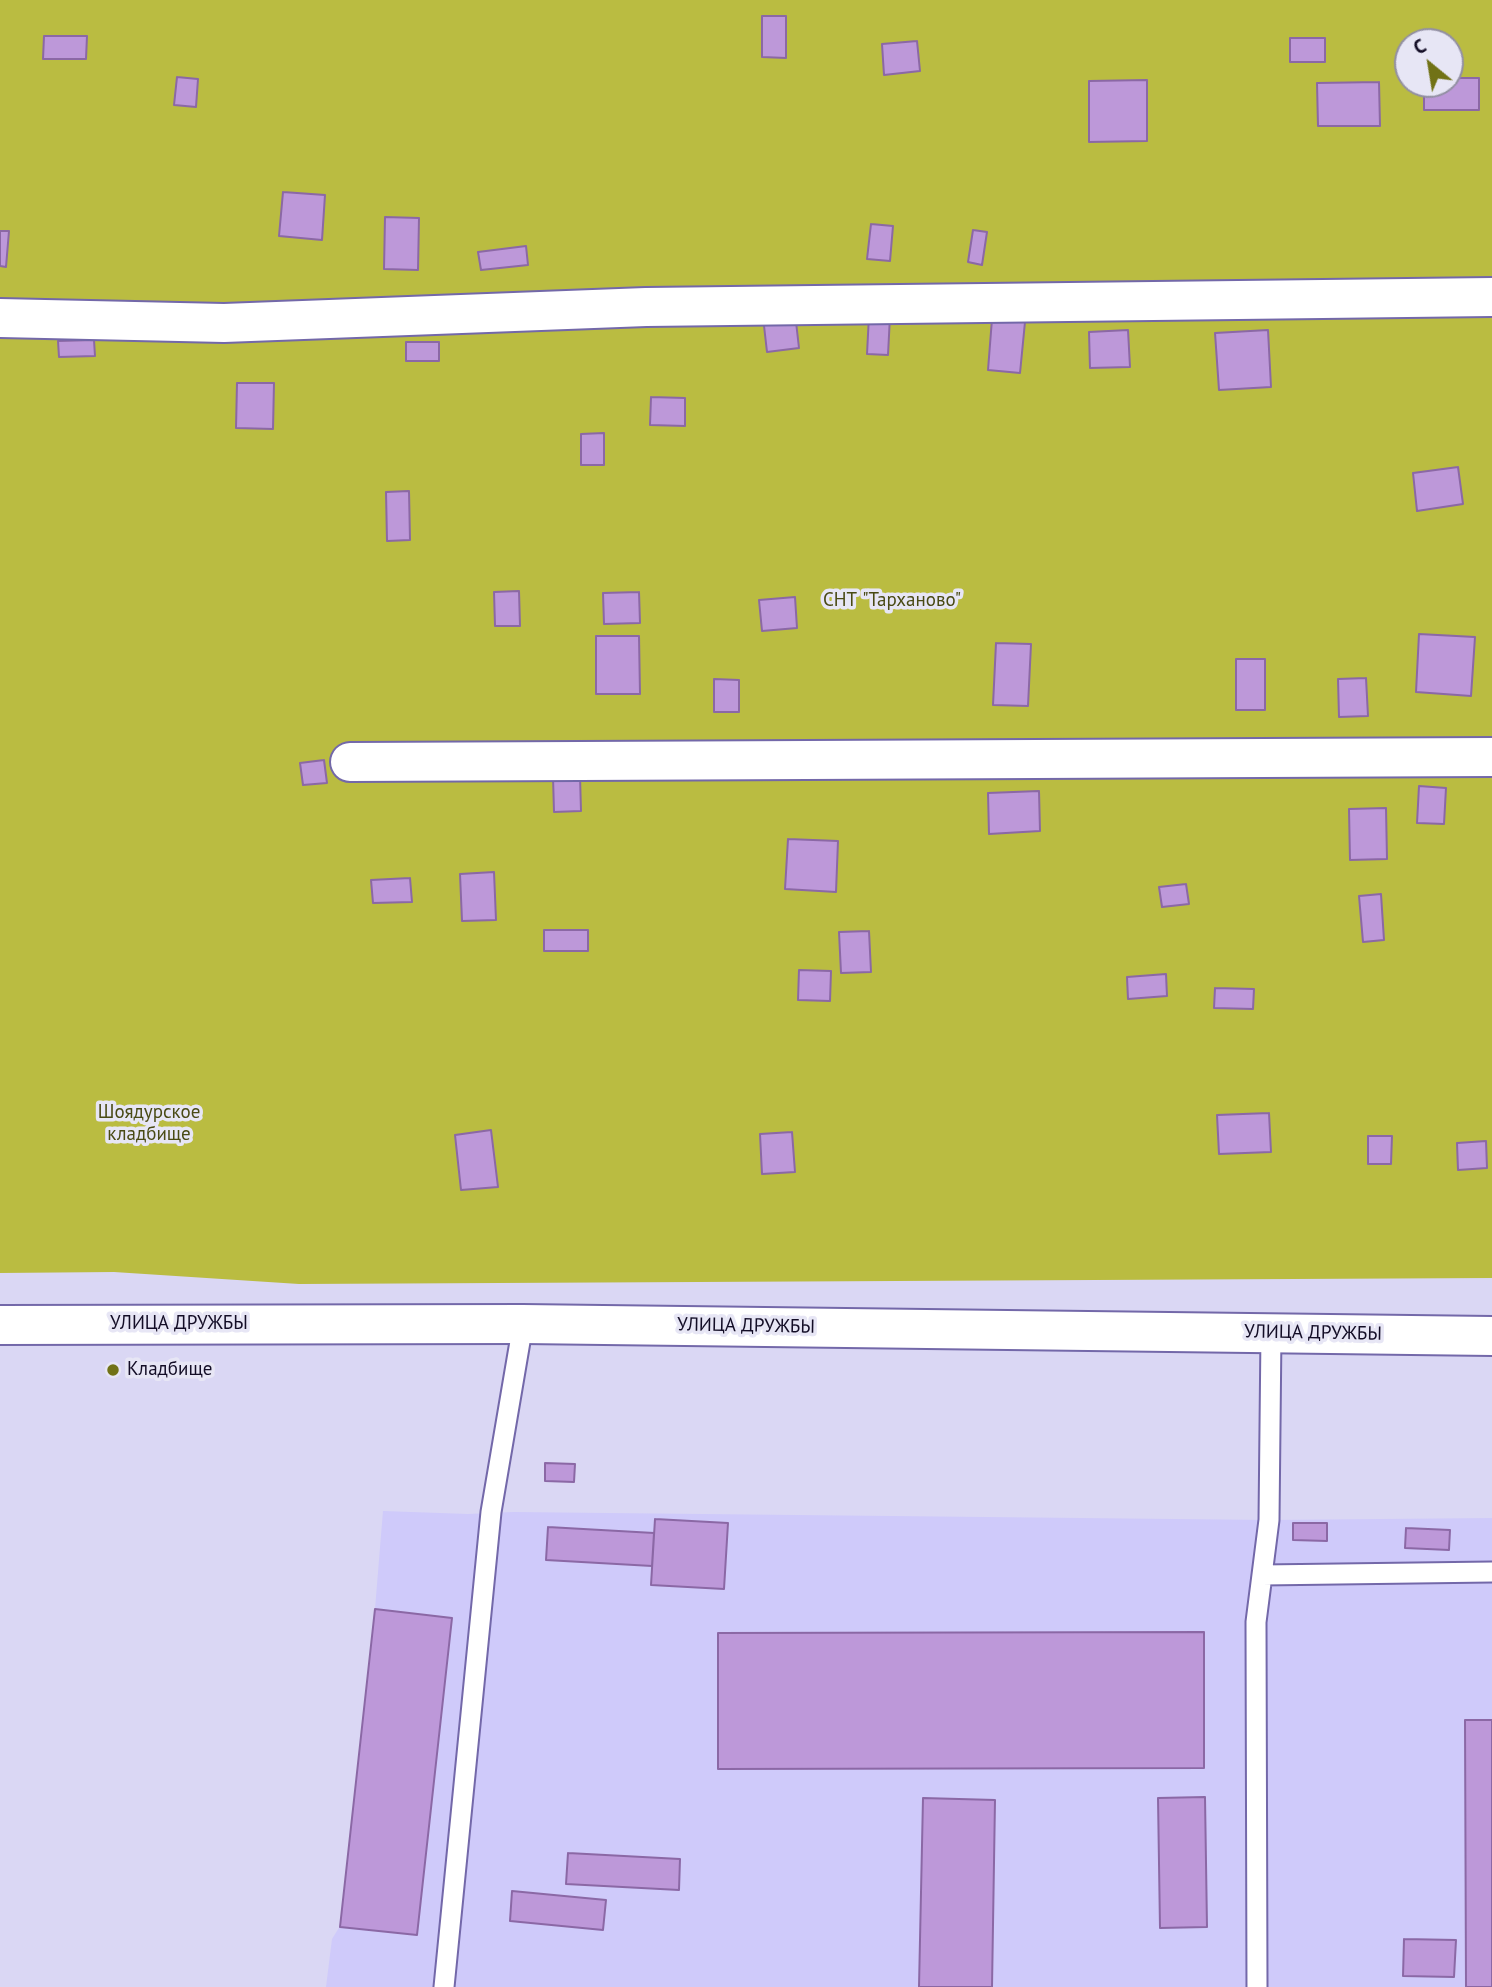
<!DOCTYPE html>
<html>
<head>
<meta charset="utf-8">
<style>
  body { margin:0 }
  #map { position:relative; width:1492px; height:1987px; overflow:hidden; background:#dad7f4; font-family:"PT Sans",sans-serif }
  canvas { display:block }
  .north { position:absolute; left:1394px; top:28px; width:70px; height:70px; box-sizing:border-box; background:#e7e6f5; border:2px solid #928fa2; border-radius:50%; rotate:330deg; font-size:19px; font-weight:700; line-height:28px; text-align:center; color:#130d26 }
  .north::after { content:''; display:block; margin:auto; width:24px; height:32px; background:#717216; clip-path:polygon(50% 0,100% 100%,50% 72%,0 100%) }
</style>
</head>
<body>
<div id="map">
<canvas width="1492" height="1987"></canvas>
<div class="north">С</div>
</div>
<script>
const ctx = document.querySelector('canvas').getContext('2d');
ctx.lineJoin = 'round';
function fill(path, color) { ctx.fillStyle = color; ctx.fill(path, 'evenodd'); }
const toPath = rows => new Path2D(rows.map(r => 'M' + r).join(''));
function trace(path, color, width, dash) { ctx.strokeStyle = color; ctx.lineWidth = width; ctx.lineCap = dash ? 'butt' : 'round'; ctx.setLineDash(dash || []); ctx.stroke(path); }
function label(font, color, halo, rows, align = 'center') {
  ctx.font = font + ' "PT Sans",sans-serif'; ctx.lineWidth = 7; ctx.setLineDash([]); ctx.textBaseline = 'middle'; ctx.strokeStyle = halo; ctx.fillStyle = color; for (const [text, x, y, turn = 0] of rows) {
    ctx.save(); ctx.translate(x, y); ctx.rotate((+turn || 0) * Math.PI / 180); ctx.textAlign = isNaN(turn) ? turn : align; if (halo) ctx.strokeText(text, 0, 0); ctx.fillText(text, 0, 0); ctx.restore();
  }
}
const built = toPath([
  [383,1511,468,1514,513,1512,1269,1520,1492,1518,1492,1987,326,1987,332,1939,340,1926,375,1609]
]);
const green = toPath([
  [0,0,1492,0,1492,1278,299,1284,114,1272,0,1273],
  [1408,42,1450,42,1450,84,1408,84]
]);
const building = toPath([
  [762,16,786,16,786,58,762,57,762,16],
  [44,36,87,36,86,59,43,59,44,36],
  [1290,38,1325,38,1325,62,1290,62,1290,38],
  [917,41,920,71,884,75,882,44,917,41],
  [177,77,198,79,196,107,174,105,177,77],
  [1450,78,1479,78,1479,110,1424,110,1424,84,1450,84,1450,78],
  [1147,80,1147,141,1089,142,1089,81,1147,80],
  [1379,82,1380,126,1318,126,1317,83,1379,82],
  [283,192,325,195,322,240,279,236,283,192],
  [385,217,419,218,418,270,384,269,385,217],
  [871,224,893,226,890,261,867,259,871,224],
  [973,230,987,232,982,265,968,262,973,230],
  [0,231,9,231,6,267,0,266,0,231],
  [526,246,528,265,481,270,478,252,526,246],
  [795,313,799,348,767,352,763,317,795,313],
  [869,315,890,316,888,355,867,354,869,315],
  [992,319,1025,322,1020,373,988,370,992,319],
  [1128,330,1130,367,1090,368,1089,332,1128,330],
  [1268,330,1271,387,1219,390,1215,333,1268,330],
  [94,340,95,356,59,357,58,341,94,340],
  [406,342,439,342,439,361,406,361,406,342],
  [237,383,274,383,273,429,236,428,237,383],
  [651,397,685,398,685,426,650,425,651,397],
  [604,433,604,465,581,465,581,434,604,433],
  [1458,467,1463,504,1417,511,1413,473,1458,467],
  [409,491,410,540,387,541,386,492,409,491],
  [519,591,520,626,495,626,494,592,519,591],
  [639,592,640,623,604,624,603,593,639,592],
  [795,597,797,628,762,631,759,600,795,597],
  [1419,634,1475,637,1471,696,1416,692,1419,634],
  [596,636,639,636,640,694,596,694,596,636],
  [996,643,1031,644,1028,706,993,705,996,643],
  [1236,659,1265,659,1265,710,1236,710,1236,659],
  [1366,678,1368,716,1339,717,1338,679,1366,678],
  [714,679,739,680,739,712,714,712,714,679],
  [324,760,327,783,303,785,300,763,324,760],
  [580,776,581,811,554,812,553,777,580,776],
  [1419,786,1446,788,1444,824,1417,823,1419,786],
  [1039,791,1040,831,989,834,988,793,1039,791],
  [1386,808,1387,859,1350,860,1349,809,1386,808],
  [788,839,838,841,836,892,785,889,788,839],
  [494,872,496,920,462,921,460,874,494,872],
  [410,878,412,902,373,903,371,880,410,878],
  [1186,884,1189,904,1162,907,1159,887,1186,884],
  [1381,894,1384,940,1363,942,1359,896,1381,894],
  [544,930,588,930,588,951,544,951,544,930],
  [869,931,871,972,841,973,839,932,869,931],
  [799,970,831,971,830,1001,798,1000,799,970],
  [1166,974,1167,996,1128,999,1127,977,1166,974],
  [1215,988,1254,989,1253,1009,1214,1008,1215,988],
  [1269,1113,1271,1152,1219,1154,1217,1115,1269,1113],
  [491,1130,498,1187,461,1190,455,1135,491,1130],
  [792,1132,795,1172,762,1174,760,1134,792,1132],
  [1368,1136,1392,1136,1391,1164,1368,1164,1368,1136],
  [1486,1141,1487,1168,1458,1170,1457,1143,1486,1141],
  [545,1463,575,1464,574,1482,545,1481,545,1463],
  [655,1519,728,1523,724,1589,651,1585,655,1519],
  [1293,1523,1327,1523,1327,1541,1293,1540,1293,1523],
  [548,1527,654,1533,652,1566,546,1560,548,1527],
  [1406,1528,1450,1530,1449,1550,1405,1548,1406,1528],
  [375,1609,452,1618,417,1935,340,1927,375,1609],
  [1204,1632,1204,1768,718,1769,718,1633,1204,1632],
  [1465,1720,1492,1720,1492,1987,1466,1987,1465,1720],
  [1205,1797,1207,1927,1160,1928,1158,1798,1205,1797],
  [923,1798,995,1800,992,1987,919,1987,923,1798],
  [568,1853,680,1859,679,1890,566,1884,568,1853],
  [512,1891,606,1900,603,1930,510,1921,512,1891],
  [1404,1939,1456,1940,1454,1977,1403,1976,1404,1939]
]);
const service = toPath([
  [1262,1575,1492,1572],
  [444,1987,491,1512,523,1324],
  [1257,1987,1256,1622,1269,1520,1271,1333]
]);
const minor = toPath([
  [0,318,224,323,646,307,1492,297],
  [350,762,1492,757]
]);
const secondary = toPath([
  [0,1325,523,1324,1492,1336]
]);
const markers = [
  [113,1370,7,"#717216"]
];
const parkNames = [
  ["СНТ \"Тарханово\"",892,601],
  ["Шоядурское",149,1113],
  ["кладбище",149,1135]
];
const streetNames = [
  ["УЛИЦА ДРУЖБЫ",179,1324],
  ["УЛИЦА ДРУЖБЫ",746,1326,1],
  ["УЛИЦА ДРУЖБЫ",1313,1333,1]
];
const poiNames = [
  ["Кладбище",127,1370]
];
fill(built, '#cfcafa');
fill(green, '#babc41');
fill(building, '#bd98d9');
trace(building, '#8b68a5', 2);
trace(service, '#7368a9', 23);
trace(minor, '#7368a9', 42);
trace(secondary, '#7368a9', 42);
trace(service, '#fff', 19);
trace(minor, '#fff', 38);
trace(secondary, '#fff', 38);
for (const [x, y, r, color] of markers) { const dot = new Path2D(); dot.arc(x, y, r, 0, 2 * Math.PI); ctx.fillStyle = color; ctx.fill(dot); trace(dot, '#e7e6f5', 2.5); }
label('19px', '#494a14', '#e7e6f5', parkNames);
label('19px', '#130d26', '#e7e6f5', streetNames);
label('19px', '#130d26', '#e7e6f5', poiNames, 'left');
</script>
</body>
</html>
